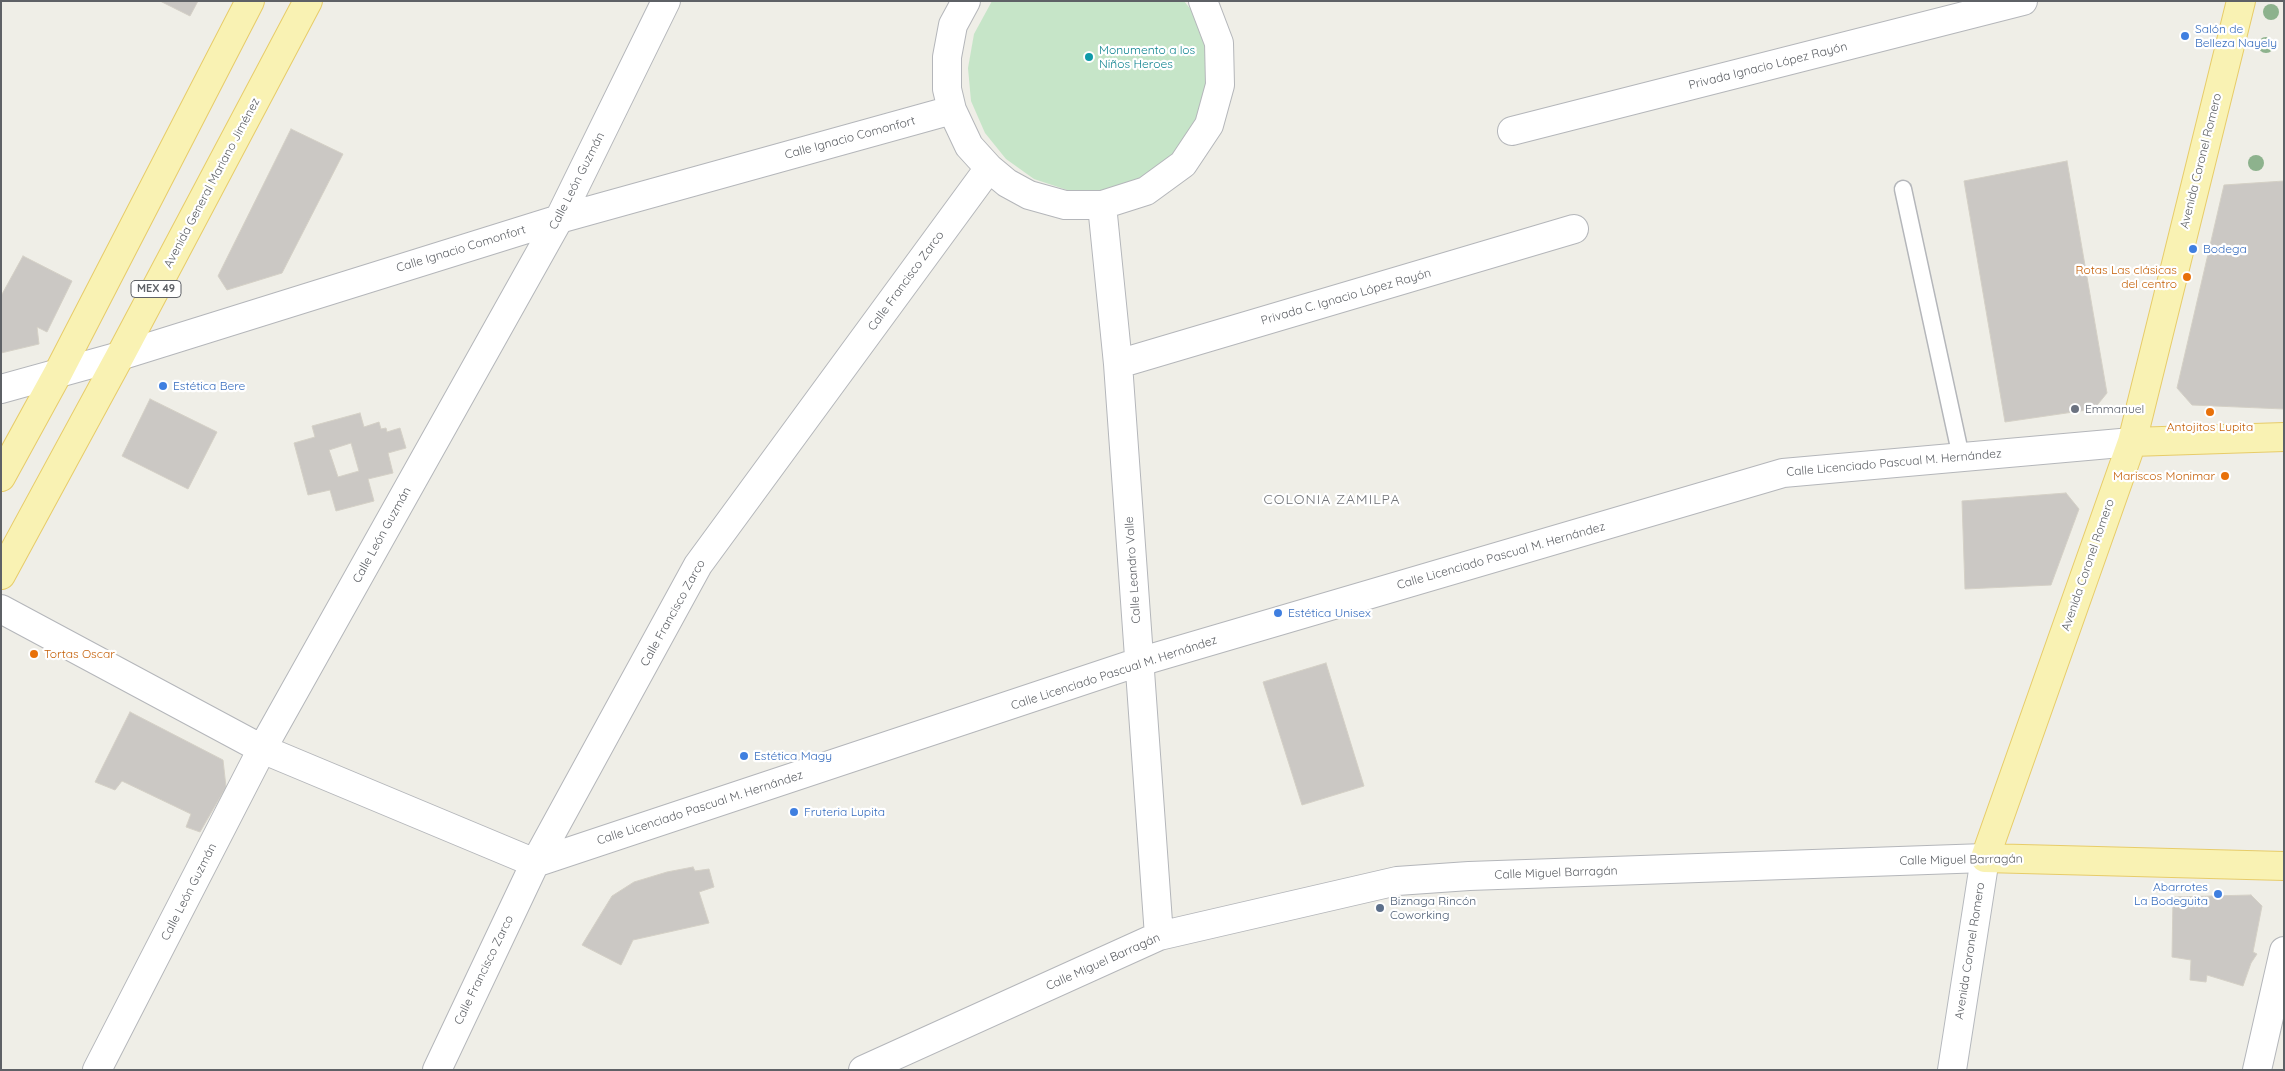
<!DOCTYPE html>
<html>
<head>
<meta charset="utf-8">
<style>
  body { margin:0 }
  #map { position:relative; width:2285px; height:1071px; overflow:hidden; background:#efeee7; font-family:Quicksand,sans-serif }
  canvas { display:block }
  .frame { position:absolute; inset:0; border:2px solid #5e6166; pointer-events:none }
</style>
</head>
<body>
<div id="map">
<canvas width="2285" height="1071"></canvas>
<div class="frame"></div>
</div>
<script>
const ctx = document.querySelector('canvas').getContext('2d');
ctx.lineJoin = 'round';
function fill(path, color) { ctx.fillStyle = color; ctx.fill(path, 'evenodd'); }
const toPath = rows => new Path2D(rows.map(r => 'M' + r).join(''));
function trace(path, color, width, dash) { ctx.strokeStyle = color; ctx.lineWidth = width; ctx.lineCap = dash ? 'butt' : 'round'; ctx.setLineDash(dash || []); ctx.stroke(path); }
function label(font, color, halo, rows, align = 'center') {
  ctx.font = font + ' Quicksand,sans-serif'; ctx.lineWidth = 4.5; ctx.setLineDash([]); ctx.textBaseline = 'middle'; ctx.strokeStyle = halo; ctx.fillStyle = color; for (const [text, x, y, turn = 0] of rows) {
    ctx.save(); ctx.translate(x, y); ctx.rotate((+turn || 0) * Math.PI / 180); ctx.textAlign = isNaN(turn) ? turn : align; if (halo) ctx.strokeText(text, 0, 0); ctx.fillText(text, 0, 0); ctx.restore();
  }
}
const green = toPath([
  [992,1,1184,1,1192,11,1204,42,1208,77,1202,110,1187,140,1163,165,1134,182,1101,191,1067,190,1034,179,1006,159,985,133,971,101,968,68,974,34]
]);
const building = toPath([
  [160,1,198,1,190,16,160,1],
  [291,129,343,154,282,273,227,290,218,276,291,129],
  [2067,161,2107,393,2094,409,2005,422,1964,181,2067,161],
  [2284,181,2284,409,2192,405,2177,388,2224,185,2284,181],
  [23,256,72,281,47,332,37,327,39,344,1,353,1,296,23,256],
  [150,399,217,432,188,489,122,456,150,399],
  [360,413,364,427,379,422,381,429,386,428,387,432,400,428,406,448,388,453,393,473,368,479,374,501,336,511,330,490,308,495,294,443,315,437,312,426,360,413],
  [351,443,359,471,338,477,329,450,351,443],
  [2066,493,2079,509,2051,585,1965,589,1962,501,2066,493],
  [1326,663,1364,786,1302,805,1263,682,1326,663],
  [130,712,223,760,226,787,200,832,186,827,191,814,122,781,115,790,95,782,130,712],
  [693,867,695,871,709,869,714,887,699,892,709,923,633,940,621,965,582,945,612,896,634,882,667,872,693,867],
  [2251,895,2262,906,2253,952,2257,954,2251,963,2243,986,2207,975,2206,982,2190,980,2191,960,2172,957,2173,897,2251,895]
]);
const service = toPath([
  [1903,189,1961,457]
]);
const minor = toPath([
  [966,1,953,25,947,57,947,89,952,110,969,146,989,168,1007,183,1029,195,1065,205,1102,205,1146,191,1183,164,1209,125,1220,85,1219,43,1203,1],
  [1512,131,2023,1],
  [1102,205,1118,364,1159,936],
  [1118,364,1574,229],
  [1,389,120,356,559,219,952,110],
  [1,609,262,749,535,863,1139,662,1783,473,2132,442],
  [97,1070,262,749,559,219,666,1],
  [437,1070,535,863,698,565,989,168],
  [863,1070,1159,936,1397,881,1469,876,1985,858],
  [2257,1070,2284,951]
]);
const secondary = toPath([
  [1952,1070,1985,858]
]);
const primary = toPath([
  [2241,1,2132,442,1985,858,2284,866],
  [2132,442,2284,437],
  [1,477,58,373,250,1],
  [1,575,120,356,308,1]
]);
const trees = [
  [2271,12],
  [2266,45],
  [2256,163]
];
const markers = [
  [2185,36,5,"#3f7fe0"],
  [1089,57,5,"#0f9aa8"],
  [2193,249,5,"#3f7fe0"],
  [2187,277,5,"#e8710a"],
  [163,386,5,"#3f7fe0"],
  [2075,409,5,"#6b7280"],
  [2210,412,5,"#e8710a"],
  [2225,476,5,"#e8710a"],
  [1278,613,5,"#3f7fe0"],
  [34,654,5,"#e8710a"],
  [744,756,5,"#3f7fe0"],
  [794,812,5,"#3f7fe0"],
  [2218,894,5,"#3f7fe0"],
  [1380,908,5,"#5c6f8a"]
];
const shields = [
  [156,289,50]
];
const shieldNames = [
  ["MEX 49",156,289]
];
const shopNames = [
  ["Salón de",2195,29],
  ["Belleza Nayely",2195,43],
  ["Bodega",2203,249],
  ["Estética Bere",173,386],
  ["Estética Unisex",1288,613],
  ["Estética Magy",754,756],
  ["Fruteria Lupita",804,812],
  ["Abarrotes",2208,887,"right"],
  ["La Bodeguita",2208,901,"right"]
];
const cultureNames = [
  ["Monumento a los",1099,50],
  ["Niños Heroes",1099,64]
];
const streetNames = [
  ["Privada Ignacio López Rayón",1768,66,-14],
  ["Calle Ignacio Comonfort",850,138,-15],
  ["Avenida Coronel Romero",2201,161,-76],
  ["Calle León Guzmán",577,181,-63],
  ["Avenida General Mariano Jiménez",212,183,-62],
  ["Calle Ignacio Comonfort",461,249,-17],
  ["Calle Francisco Zarco",906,281,-54],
  ["Privada C. Ignacio López Rayón",1346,297,-16],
  ["Calle Licenciado Pascual M. Hernández",1894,463,-5],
  ["Calle León Guzmán",382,535,-61],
  ["Calle Licenciado Pascual M. Hernández",1501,556,-16],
  ["Avenida Coronel Romero",2088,565,-71],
  ["Calle Leandro Valle",1133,570,-94],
  ["Calle Francisco Zarco",673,613,-61],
  ["Calle Licenciado Pascual M. Hernández",1114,673,-18],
  ["Calle Licenciado Pascual M. Hernández",700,808,-18],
  ["Calle Miguel Barragán",1961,860,-1],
  ["Calle Miguel Barragán",1556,873,-2],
  ["Calle León Guzmán",189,892,-63],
  ["Avenida Coronel Romero",1970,951,-81],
  ["Calle Miguel Barragán",1103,962,-24],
  ["Calle Francisco Zarco",484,970,-64]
];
const foodNames = [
  ["Rotas Las clásicas",2177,270],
  ["del centro",2177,284],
  ["Antojitos Lupita",2210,427,"center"],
  ["Mariscos Monimar",2215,476],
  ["Tortas Oscar",44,654,"left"]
];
const worshipNames = [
  ["Emmanuel",2085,409]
];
const serviceNames = [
  ["Biznaga Rincón",1390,901],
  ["Coworking",1390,915]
];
const neighbourhoodNames = [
  ["COLONIA ZAMILPA",1332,500]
];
fill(green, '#c6e5c8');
fill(building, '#cbc8c4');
trace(building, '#d4d0c6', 1);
trace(service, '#b4b6ba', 19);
trace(minor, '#b4b6ba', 30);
trace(secondary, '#b5b8bd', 30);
trace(primary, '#e7cc69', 30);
trace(service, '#fff', 16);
trace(minor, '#fff', 28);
trace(secondary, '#fff', 28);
trace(primary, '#f9f2b3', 28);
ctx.fillStyle = '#8db28d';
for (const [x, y] of trees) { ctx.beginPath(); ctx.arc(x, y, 8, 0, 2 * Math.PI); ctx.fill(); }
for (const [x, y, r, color] of markers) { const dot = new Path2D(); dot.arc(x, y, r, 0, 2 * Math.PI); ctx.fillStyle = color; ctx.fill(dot); trace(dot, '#fff', 2); }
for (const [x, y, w] of shields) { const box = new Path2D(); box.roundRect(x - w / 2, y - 8.5, w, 17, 4); ctx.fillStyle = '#fff'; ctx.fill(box); trace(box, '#5e6166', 1); }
label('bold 11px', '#5e6166', null, shieldNames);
label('12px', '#366cbe', '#fff', shopNames, 'left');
label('12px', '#0d838f', '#fff', cultureNames, 'left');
label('12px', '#5e6166', '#fff', streetNames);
label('12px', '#c56008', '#fff', foodNames, 'right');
label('12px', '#5b616d', '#fff', worshipNames, 'left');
label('12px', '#4e5e75', '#fff', serviceNames, 'left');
ctx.letterSpacing = '1px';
label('14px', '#707378', '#fff', neighbourhoodNames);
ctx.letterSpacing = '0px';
</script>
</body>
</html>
